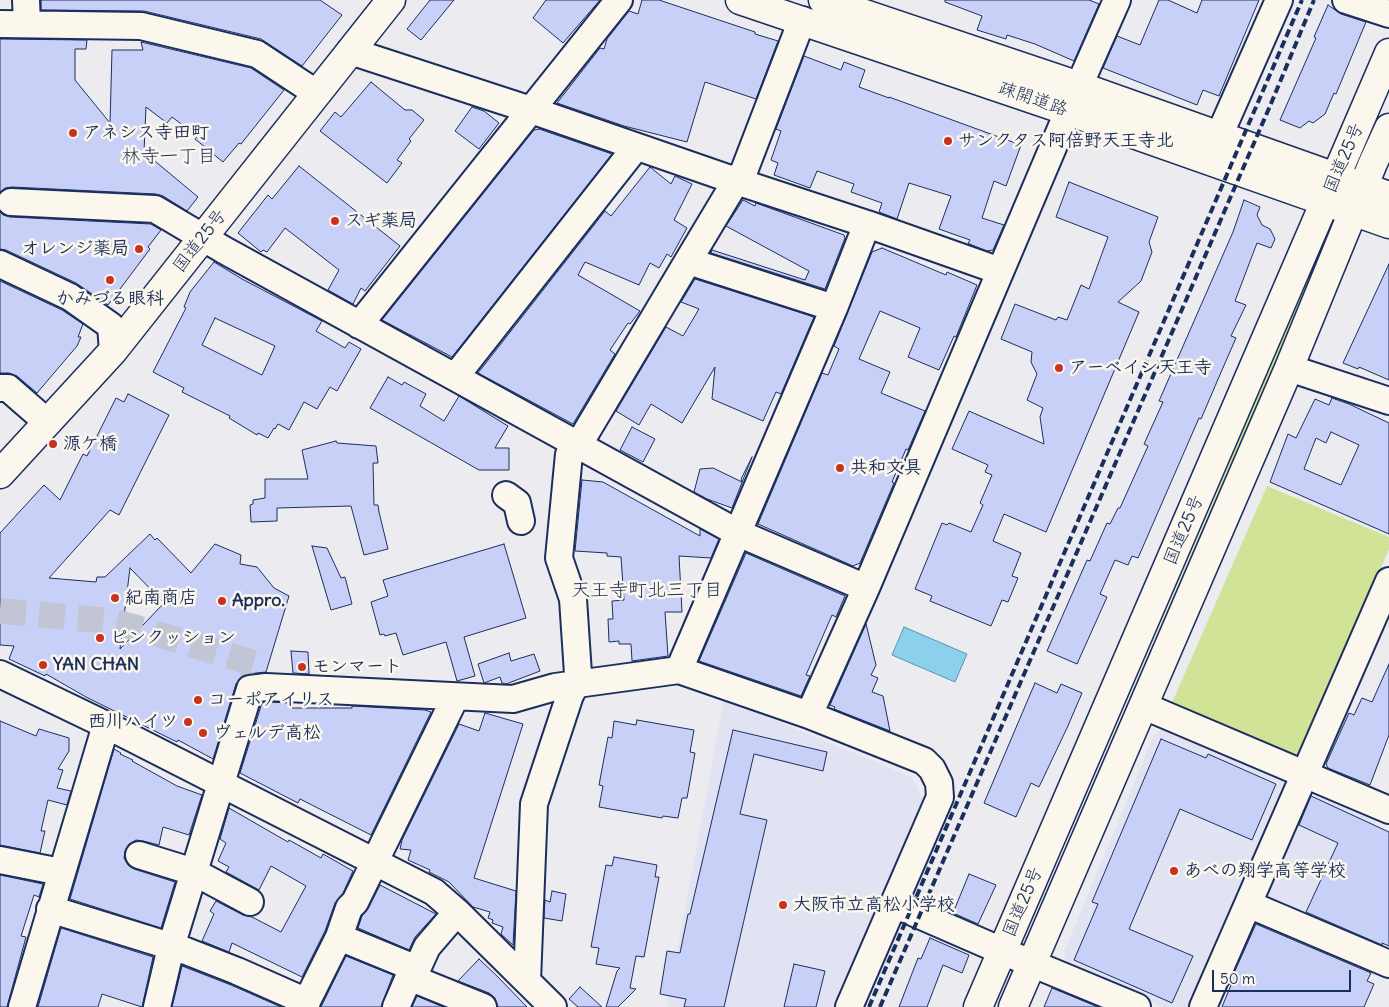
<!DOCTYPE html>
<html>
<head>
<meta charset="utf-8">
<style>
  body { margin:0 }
  #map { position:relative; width:1389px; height:1007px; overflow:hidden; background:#ecebf0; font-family:Delius,sans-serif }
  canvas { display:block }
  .scale { position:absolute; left:1212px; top:970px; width:139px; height:22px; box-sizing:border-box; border:2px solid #1b2f5e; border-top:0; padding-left:6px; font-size:15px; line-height:18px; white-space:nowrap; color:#1b2f5e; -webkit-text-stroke:4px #fbf7ec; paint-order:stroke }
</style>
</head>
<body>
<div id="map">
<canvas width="1389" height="1007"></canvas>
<div class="scale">50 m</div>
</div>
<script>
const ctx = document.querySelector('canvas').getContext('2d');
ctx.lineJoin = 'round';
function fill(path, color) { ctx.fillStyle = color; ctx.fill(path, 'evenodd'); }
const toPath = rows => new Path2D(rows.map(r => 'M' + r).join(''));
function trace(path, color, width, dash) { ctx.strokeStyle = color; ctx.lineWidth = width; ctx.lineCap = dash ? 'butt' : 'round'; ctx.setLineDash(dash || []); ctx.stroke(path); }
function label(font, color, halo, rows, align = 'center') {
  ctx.font = font + ' Delius,"Klee One",sans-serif'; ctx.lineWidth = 5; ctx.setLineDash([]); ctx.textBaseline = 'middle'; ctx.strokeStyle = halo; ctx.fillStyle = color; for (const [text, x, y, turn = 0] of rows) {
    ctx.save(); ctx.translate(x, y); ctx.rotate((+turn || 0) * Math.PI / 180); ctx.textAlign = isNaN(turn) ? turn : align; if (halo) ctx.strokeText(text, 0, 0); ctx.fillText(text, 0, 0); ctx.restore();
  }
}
const built = toPath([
  [724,699,912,777,925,804,835,1007,667,1007],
  [1162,729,1283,780,1287,790,1190,1007,1163,1007,1066,964,1064,952,1154,735],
  [1317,794,1377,820,1329,930,1269,906,1265,894,1306,797]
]);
const green = toPath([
  [1315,264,1319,265,1085,814,1069,840,1209,512,1293,310],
  [1267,486,1389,537,1389,549,1302,752,1290,756,1171,705]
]);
const water = toPath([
  [904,627,967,654,955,682,892,655,904,627]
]);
const building = toPath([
  [41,0,320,0,342,15,302,66,261,39,144,11,41,10,41,0],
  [430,0,454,0,421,40,407,29,430,0],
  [546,0,600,0,563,43,533,18,546,0],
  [642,0,659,0,755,32,755,34,778,41,756,99,705,82,687,142,624,126,557,103,600,48,604,49,607,39,629,11,638,14,642,0],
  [945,0,1089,0,1099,4,1074,61,1035,44,1007,35,1006,39,977,30,982,16,945,2,945,0],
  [1159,0,1168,0,1197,13,1202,0,1259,0,1219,96,1203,90,1197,105,1103,68,1117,36,1140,45,1159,0],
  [1328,5,1341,14,1366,22,1336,94,1334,93,1325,114,1313,123,1309,121,1300,128,1280,120,1316,38,1314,37,1328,5],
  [0,39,87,40,86,49,75,49,75,80,110,123,112,50,143,50,141,42,251,68,284,90,241,144,239,143,223,162,195,139,197,136,172,117,167,123,146,107,144,152,198,197,187,211,163,196,156,194,12,187,5,188,0,192,0,39],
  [804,56,841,70,844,62,865,70,859,87,889,98,889,97,1021,145,1006,186,994,181,982,218,1004,225,993,250,987,251,972,245,968,243,970,240,939,229,951,196,909,183,897,219,879,212,882,203,851,192,854,184,817,171,810,188,774,175,778,163,771,160,781,131,776,129,804,56],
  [371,82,405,110,412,110,424,120,409,139,411,141,397,160,402,163,387,183,320,131,335,112,341,117,371,82],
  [472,107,484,111,499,123,479,149,455,131,472,107],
  [539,129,612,154,452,357,382,320,534,130,539,129],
  [299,166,400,246,365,291,361,288,353,304,328,290,339,270,285,228,267,252,263,250,261,252,238,233,268,195,272,199,299,166],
  [650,167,671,184,675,176,692,184,674,220,687,228,671,257,667,254,659,268,650,263,639,285,585,262,578,275,640,311,630,324,628,323,610,350,615,354,573,424,478,373,605,211,611,216,650,167],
  [1069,182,1158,217,1149,242,1152,252,1141,281,1118,302,1139,312,1046,532,1004,514,993,541,1021,553,1012,576,1018,578,1008,602,1002,600,991,626,930,601,932,596,915,589,942,523,947,525,949,523,971,532,983,505,980,503,992,475,985,472,988,465,952,449,969,411,1044,444,1040,417,1043,408,1027,400,1037,374,1031,362,1032,352,1001,339,1015,304,1056,320,1058,317,1067,320,1081,285,1089,289,1108,237,1056,217,1069,182],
  [743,200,755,206,756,203,844,235,845,238,825,289,711,253,712,250,805,280,809,271,726,226,743,200],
  [1244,200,1260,207,1257,215,1262,225,1270,229,1275,239,1271,248,1257,243,1235,301,1246,305,1231,336,1236,338,1222,370,1201,419,1199,418,1138,558,1132,556,1128,565,1115,560,1100,594,1107,597,1077,664,1047,651,1087,560,1090,561,1107,523,1110,524,1118,508,1120,508,1148,446,1144,444,1163,402,1159,401,1233,232,1244,200],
  [0,212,3,215,10,217,151,224,161,230,148,247,150,249,108,305,76,283,6,250,0,249,0,212],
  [882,248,946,275,947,272,977,285,956,337,954,336,939,370,908,357,920,328,880,311,859,359,890,372,881,393,925,411,908,450,906,449,892,482,894,483,860,563,853,566,758,524,822,373,828,375,839,349,834,346,872,252,882,248],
  [214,262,242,279,322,321,316,331,345,348,349,342,361,349,337,391,330,387,317,409,304,402,289,430,278,424,275,429,274,428,268,438,258,433,257,435,229,418,230,416,182,392,184,388,153,372,186,308,184,307,190,292,214,262],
  [215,318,275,346,262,375,202,345,215,318],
  [1389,264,1389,380,1359,367,1358,369,1343,363,1389,264],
  [695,279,814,317,781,394,776,392,763,421,712,399,715,367,682,423,651,404,639,425,616,411,666,327,683,336,699,309,681,302,695,279],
  [0,281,62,310,83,324,78,337,81,337,77,346,37,393,17,376,9,373,0,373,0,281],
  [388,377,402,385,404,382,426,394,420,406,444,421,459,396,508,426,495,448,509,448,509,470,479,470,370,408,388,377],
  [128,394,169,415,119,515,110,510,49,578,96,582,97,577,105,577,150,534,155,540,157,538,191,573,215,544,241,555,240,564,257,567,274,588,289,596,266,672,248,674,240,678,236,684,213,759,178,740,177,742,86,697,46,674,45,676,9,659,14,646,0,645,0,533,44,485,60,500,83,454,87,456,116,398,124,402,128,394],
  [130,568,164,603,120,649,130,568],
  [1332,398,1349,404,1389,423,1389,534,1270,482,1288,434,1296,438,1315,399,1329,405,1332,398],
  [1331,432,1359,445,1341,485,1304,469,1316,438,1326,443,1331,432],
  [632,427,655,439,643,462,620,450,632,427],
  [336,441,337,443,376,446,378,463,373,463,374,505,378,505,379,512,388,549,364,555,351,506,277,508,277,521,251,522,250,505,253,504,253,500,265,498,265,479,308,479,302,450,336,441],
  [752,457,732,508,707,499,694,492,700,469,713,468,742,482,741,479,752,457],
  [582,480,603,482,700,536,700,529,719,539,711,558,679,556,682,612,665,612,668,656,632,661,631,644,619,644,619,641,609,642,608,619,613,619,612,601,624,600,621,557,607,556,607,553,575,551,582,480],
  [504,544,526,618,464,637,475,676,457,681,446,642,403,655,396,633,385,636,384,634,380,635,371,602,388,596,383,580,504,544],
  [312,546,327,548,341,578,345,577,352,604,331,610,312,546],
  [746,553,845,596,836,617,832,615,806,675,810,676,801,696,699,661,746,553],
  [866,624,876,665,871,675,878,678,872,692,883,696,890,731,834,709,835,707,830,705,866,624],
  [291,651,308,652,309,674,293,673,291,651],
  [509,653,511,661,534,654,540,671,506,684,502,683,500,677,484,683,478,664,509,653],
  [1389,664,1389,735,1370,785,1328,768,1326,764,1349,713,1354,715,1362,698,1372,702,1389,664],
  [1035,683,1057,693,1061,684,1082,693,1067,728,1039,787,1031,783,1016,817,984,803,1035,683],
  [267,702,293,703,292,708,352,708,352,706,425,710,431,712,371,835,300,799,298,803,240,773,262,703,267,702],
  [485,713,523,724,474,878,516,891,513,945,501,934,503,927,492,923,493,920,488,918,490,912,473,907,449,882,429,872,430,870,408,860,411,850,400,849,402,840,459,724,479,731,485,713],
  [637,720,694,730,690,752,695,753,687,798,682,798,678,818,663,816,662,818,599,807,603,786,599,785,608,737,612,738,614,721,636,725,637,720],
  [0,721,36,736,39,729,69,738,69,751,58,769,63,770,57,788,71,791,67,805,48,800,41,831,45,831,40,853,0,845,0,721],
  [733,730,827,752,823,771,754,754,740,814,767,820,724,1007,684,1007,686,999,660,994,667,951,680,953,688,914,690,914,733,730],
  [1161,739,1206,758,1208,754,1276,784,1252,840,1180,809,1129,929,1193,956,1172,1003,1074,960,1098,904,1092,902,1161,739],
  [114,749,121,753,120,754,133,760,132,761,177,786,202,795,189,835,163,827,159,845,143,841,136,840,129,844,125,851,124,858,128,865,134,869,175,882,161,928,70,899,114,749],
  [1311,796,1389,832,1389,946,1382,943,1382,945,1306,912,1338,843,1299,825,1311,796],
  [229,808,288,842,289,840,321,858,323,854,353,871,343,893,335,903,325,931,302,977,232,943,229,952,202,941,214,914,210,911,216,901,243,915,252,917,281,932,306,886,271,866,259,890,226,872,229,867,218,861,226,843,220,839,229,808],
  [614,857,657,865,655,877,659,877,644,957,636,956,630,988,636,989,618,1007,606,1007,617,971,620,968,596,964,599,948,591,947,606,865,612,866,614,857],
  [969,874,996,885,978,924,953,913,969,874],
  [0,875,43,884,39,897,34,895,21,936,26,937,7,1007,0,1007,0,875],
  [380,885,436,914,415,937,409,950,358,928,362,916,368,909,380,885],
  [552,891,566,894,562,921,544,918,545,900,550,902,552,891],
  [1256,924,1371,973,1367,981,1374,984,1364,1007,1222,1007,1231,985,1229,984,1256,924],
  [61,928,153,957,142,1007,102,994,98,1007,38,1007,61,928],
  [930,938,969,955,962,973,943,965,927,1007,899,1007,918,958,921,959,930,938],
  [346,956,393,975,381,1007,321,1007,346,956],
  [479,959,498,977,527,1007,498,1007,495,998,489,993,458,981,479,959],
  [794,964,825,971,816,1007,784,1007,794,964],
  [182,966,231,985,281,1007,172,1007,182,966],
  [580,987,602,1007,578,1007,569,999,580,987],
  [1052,988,1098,1007,1044,1007,1052,988],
  [417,996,443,1007,412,1007,417,996]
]);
const minorTunnel = toPath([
  [0,611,110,621,130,626,257,664,252,680]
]);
const minor = toPath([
  [26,0,27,24],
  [1346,0,1389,14],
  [0,24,141,26,257,54,316,93],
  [350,51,531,110,736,181,867,224,1000,271],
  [1219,136,1279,0],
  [11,202,155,209,224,250,738,533,866,588],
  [688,261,834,308],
  [0,264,70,297,111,326,113,351],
  [359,325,619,0],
  [1289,368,1389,401],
  [455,377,636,147],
  [0,388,8,388,47,422],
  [506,495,517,503,521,521],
  [679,670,834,308,867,224],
  [0,674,106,725,434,892,457,912,553,1007],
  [1144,706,1389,810],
  [809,715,866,588,1079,86,1117,0],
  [139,855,194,872,250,902],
  [0,860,61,872],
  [894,904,1002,951,1137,1007],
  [1248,904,1389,964],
  [50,909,186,951,237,971,307,1002],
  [339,937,417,969],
  [409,977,483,1007],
  [527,981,534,804,570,695,576,684,578,674,573,599,559,558,569,454,585,434,688,261,736,181,744,171,802,20],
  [22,1007,106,725],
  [157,1007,171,947,250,689,266,687,513,699,555,687,679,670,809,715,924,761,932,769,939,783,940,797,849,1007],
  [304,1007,339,937,349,908,355,902,451,706,452,697],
  [396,1007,409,977,417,969,427,947,457,912],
  [1203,1007,1389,581]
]);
const major = toPath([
  [740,0,1068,111,1389,224],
  [823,0,1079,86,1389,196]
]);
const highway = toPath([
  [0,474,113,351,391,0],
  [978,1007,1389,53],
  [1013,1007,1289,368,1373,163,1389,128]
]);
const rail = toPath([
  [869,1007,1302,0],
  [880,1007,1270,106,1314,0]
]);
const markers = [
  [73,133,5,"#c8321e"],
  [948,141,5,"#c8321e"],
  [335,221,5,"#c8321e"],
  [139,249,5,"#c8321e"],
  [110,280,5,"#c8321e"],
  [1059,368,5,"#c8321e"],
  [53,444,5,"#c8321e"],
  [840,468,5,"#c8321e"],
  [115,598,5,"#c8321e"],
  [222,601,5,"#c8321e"],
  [100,638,5,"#c8321e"],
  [43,665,5,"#c8321e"],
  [302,667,5,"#c8321e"],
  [198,700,5,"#c8321e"],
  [188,722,5,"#c8321e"],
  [203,733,5,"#c8321e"],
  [1174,871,5,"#c8321e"],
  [783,905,5,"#c8321e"]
];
const streetNames = [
  ["疎開道路",1033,99,19],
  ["国道25号",1344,158,-67],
  ["国道25号",200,241,-52],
  ["国道25号",1184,530,-67],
  ["国道25号",1023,902,-67]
];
const poiNames = [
  ["アネシス寺田町",83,133],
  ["サンクタス阿倍野天王寺北",958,141],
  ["スギ薬局",345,221],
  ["オレンジ薬局",129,249,"right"],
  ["かみづる眼科",110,299,"center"],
  ["アーベイン天王寺",1069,368],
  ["源ケ橋",63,444],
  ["共和文具",850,468],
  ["紀南商店",125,598],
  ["Appro.",232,601],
  ["ピンクッション",110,638],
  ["YAN CHAN",53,665],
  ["モンマート",312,667],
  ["コーポアイリス",208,700],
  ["西川ハイツ",178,722,"right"],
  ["ヴェルデ高松",213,733],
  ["あべの翔学高等学校",1184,871],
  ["大阪市立高松小学校",793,905]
];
const neighbourhoodNames = [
  ["林寺一丁目",169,157],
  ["天王寺町北三丁目",647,591]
];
fill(built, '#e2e3f2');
fill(green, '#d1e397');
fill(water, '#8bd1ec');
trace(water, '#5e90b3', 1);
fill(building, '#c9d0f8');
trace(building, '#1b2f5e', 1);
trace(minorTunnel, '#c2c5d3', 26, [26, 13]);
trace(minor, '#1b2f5e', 30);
trace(major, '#1b2f5e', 31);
trace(highway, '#1b2f5e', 31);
trace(minor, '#fbf7ec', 26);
trace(major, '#fbf7ec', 28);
trace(highway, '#fbf7ec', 28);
trace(rail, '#1b2f5e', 4, [8, 4]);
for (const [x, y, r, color] of markers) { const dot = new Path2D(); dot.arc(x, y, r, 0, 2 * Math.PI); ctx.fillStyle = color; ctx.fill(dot); trace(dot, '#fbf7ec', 2); }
label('18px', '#1b2f5e', '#fbf7ec', streetNames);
label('bold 18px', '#1b2f5e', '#fbf7ec', poiNames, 'left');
label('19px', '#1b2f5e', '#fbf7ec', neighbourhoodNames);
</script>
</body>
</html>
